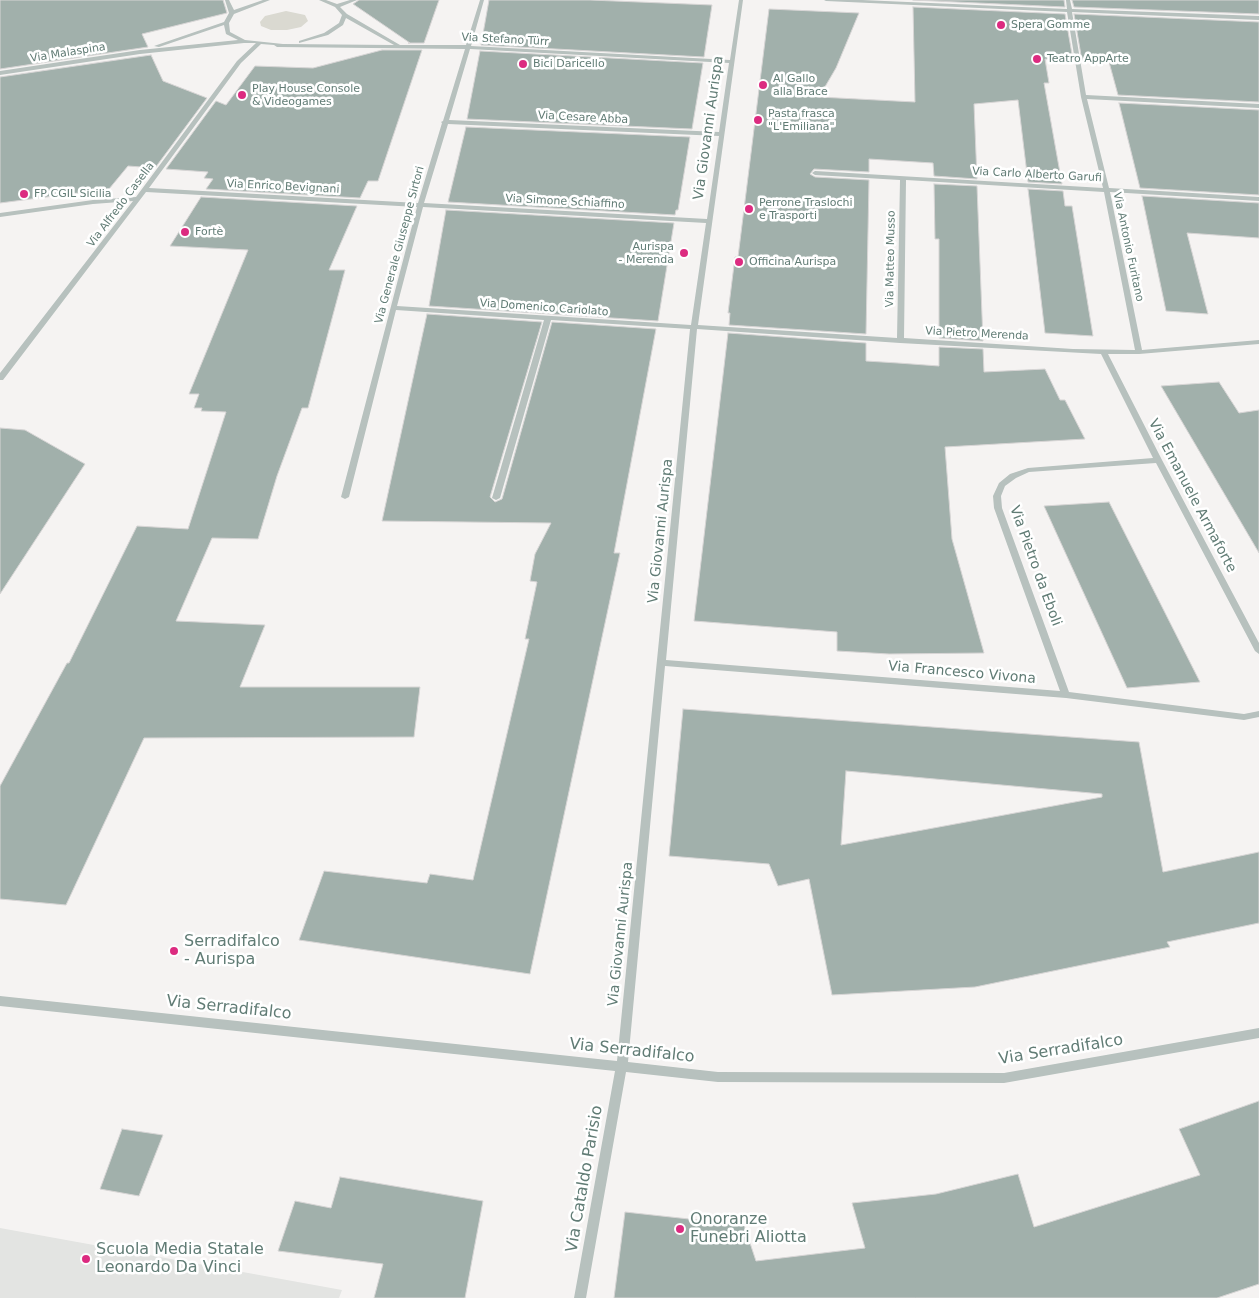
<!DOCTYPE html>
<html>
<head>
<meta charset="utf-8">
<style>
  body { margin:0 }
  canvas { display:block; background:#f5f3f2 }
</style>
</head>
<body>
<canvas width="1259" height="1298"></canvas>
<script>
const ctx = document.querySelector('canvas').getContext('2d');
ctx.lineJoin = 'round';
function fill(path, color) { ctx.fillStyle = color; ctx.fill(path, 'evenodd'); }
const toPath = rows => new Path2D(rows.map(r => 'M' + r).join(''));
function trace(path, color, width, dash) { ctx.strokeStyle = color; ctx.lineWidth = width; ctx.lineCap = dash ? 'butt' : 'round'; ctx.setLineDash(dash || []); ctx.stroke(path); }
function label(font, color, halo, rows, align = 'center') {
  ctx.font = font + ' "DejaVu Sans",sans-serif'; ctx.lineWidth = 5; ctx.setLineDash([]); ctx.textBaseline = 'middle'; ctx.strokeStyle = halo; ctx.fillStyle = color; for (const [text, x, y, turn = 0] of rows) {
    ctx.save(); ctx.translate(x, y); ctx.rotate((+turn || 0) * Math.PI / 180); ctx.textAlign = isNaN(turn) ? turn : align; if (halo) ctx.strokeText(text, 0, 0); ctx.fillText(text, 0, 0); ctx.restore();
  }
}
const built = toPath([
  [0,1228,342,1290,339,1298,0,1298]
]);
const green = toPath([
  [286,11,305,15,308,21,301,27,287,30,271,30,261,26,260,22,265,16]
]);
const building = toPath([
  [0,0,223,0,227,13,142,34,148,47,0,69,0,0],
  [359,0,439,0,424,43,408,43,410,43,353,4,359,0],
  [489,0,590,0,712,5,704,57,481,45,489,0],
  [913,0,1064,0,1065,7,913,0],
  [1072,0,1259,0,1259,14,1074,7,1072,0],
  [913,7,1065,14,1073,60,1045,59,1049,83,1044,83,1062,184,1028,182,1018,100,974,104,977,179,934,176,933,163,869,159,869,172,814,169,810,174,815,177,869,180,866,334,729,325,730,313,728,313,735,257,738,257,769,9,859,13,836,68,819,97,915,102,913,7],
  [1074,14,1259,22,1259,102,1118,95,1109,62,1082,61,1074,14],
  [382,50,422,50,378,181,368,181,360,198,206,189,213,179,204,178,208,172,166,169,216,101,226,105,255,66,313,68,382,50],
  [480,51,703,63,692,129,467,119,480,51],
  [151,55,163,81,207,98,155,168,128,166,109,189,0,203,0,77,151,55],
  [1119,103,1259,110,1259,195,1140,188,1119,103],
  [466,127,690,137,678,210,676,210,675,215,448,202,466,127],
  [934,184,977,186,983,341,939,338,939,239,935,239,934,184],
  [1028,189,1063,191,1065,206,1072,206,1093,336,1045,333,1028,189],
  [1142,196,1259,203,1259,238,1187,233,1208,314,1166,311,1142,196],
  [201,197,357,206,329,270,345,270,308,408,302,408,277,476,258,539,212,538,176,621,265,625,240,687,420,687,414,737,144,738,66,905,0,899,0,786,67,663,69,663,137,526,188,529,226,412,201,411,202,408,194,408,199,394,189,394,248,250,170,246,201,197],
  [446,210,674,223,658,321,429,306,446,210],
  [427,314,542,322,490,497,495,502,502,499,552,322,656,329,614,553,620,553,530,974,299,940,324,871,427,883,430,874,473,880,529,639,525,639,537,582,530,581,535,554,551,523,382,521,427,314],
  [728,333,866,343,866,361,898,363,939,366,939,347,983,349,984,372,1045,369,1060,400,1065,400,1085,439,945,447,952,539,984,653,889,654,837,651,837,632,694,621,728,333],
  [1219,382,1239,413,1259,410,1259,553,1161,386,1219,382],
  [0,428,25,430,85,464,0,594,0,428],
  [1109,502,1200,682,1127,688,1044,506,1109,502],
  [683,709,1139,742,1163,872,1259,852,1259,923,1167,942,1170,947,975,987,832,995,809,879,778,886,769,864,669,856,683,709],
  [846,771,1102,794,1102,797,841,845,846,771],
  [1259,1101,1259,1284,1217,1298,614,1298,625,1212,744,1225,756,1261,865,1248,852,1203,936,1194,1018,1174,1034,1227,1200,1175,1179,1129,1259,1101],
  [122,1129,163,1135,139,1196,100,1189,122,1129],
  [340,1177,483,1201,465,1298,374,1298,383,1264,278,1251,295,1201,331,1208,340,1177]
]);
const minor = toPath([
  [225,0,229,0,234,10,263,0,270,0,234,14,229,23,230,32,245,40,283,44,394,45,346,18,343,25,328,35,299,43,299,41,324,33,339,23,342,15,335,7,319,0,326,0,337,4,350,0,357,0,340,7,347,14,400,45,466,45,480,0,484,0,471,46,730,60,739,0,743,0,698,325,897,338,900,180,815,175,812,173,815,171,1103,188,1081,97,1067,12,826,1,824,0,862,0,1067,9,1066,0,1070,0,1072,9,1259,16,1259,20,1072,12,1086,95,1259,104,1259,108,1087,99,1109,188,1259,197,1259,201,1110,192,1142,350,1259,340,1259,344,1139,354,1108,354,1162,460,1259,643,1259,654,1255,651,1156,463,1029,472,1016,478,1005,486,1001,496,1002,508,1069,692,1244,714,1259,711,1259,717,1244,720,1066,698,665,666,628,1062,718,1072,1004,1073,1259,1028,1259,1038,1004,1083,718,1082,626,1072,586,1298,574,1298,615,1071,0,1006,0,996,617,1061,690,329,551,320,500,498,496,500,492,498,544,320,396,310,349,497,345,499,341,497,417,207,146,192,3,380,0,380,0,373,133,201,93,204,0,217,0,213,93,200,136,197,237,61,256,43,244,43,140,54,0,75,0,71,140,50,238,40,226,34,224,25,159,47,154,46,224,22,229,13,225,0],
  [261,44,274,45,277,47,465,49,443,121,441,122,442,123,418,203,149,188,241,63,261,44],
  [470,49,729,63,719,132,449,120,470,49],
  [448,124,719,136,707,219,424,203,448,124],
  [906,180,1104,192,1135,350,1073,349,904,338,906,180],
  [423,207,706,223,691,325,397,306,423,207],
  [697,329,900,343,1101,354,1153,458,1028,468,1010,474,999,483,993,496,994,508,1060,691,666,660,697,329]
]);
const markers = [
  [1001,25,5,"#dc2b80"],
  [1037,59,5,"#dc2b80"],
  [523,64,5,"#dc2b80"],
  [763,85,5,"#dc2b80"],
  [242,95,5,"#dc2b80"],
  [758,120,5,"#dc2b80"],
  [24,194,5,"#dc2b80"],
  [749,209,5,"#dc2b80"],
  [185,232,5,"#dc2b80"],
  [684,253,5,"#dc2b80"],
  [739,262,5,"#dc2b80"],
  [174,951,5,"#dc2b80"],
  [680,1229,5,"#dc2b80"],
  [86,1259,5,"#dc2b80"]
];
const farPoinames = [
  ["Spera Gomme",1011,25],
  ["Teatro AppArte",1047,59],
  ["Bici Daricello",533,64],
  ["Al Gallo",773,79],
  ["alla Brace",773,92],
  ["Play House Console",252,89],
  ["& Videogames",252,102],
  ["Pasta frasca",768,114],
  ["\"L'Emiliana\"",768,127],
  ["FP CGIL Sicilia",34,194],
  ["Perrone Traslochi",759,203],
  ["e Trasporti",759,216],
  ["Fortè",195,232],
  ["Aurispa",674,247,"right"],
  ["- Merenda",674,260,"right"],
  ["Officina Aurispa",749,262]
];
const farStreetnames = [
  ["Via Stefano Türr",505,40,3],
  ["Via Malaspina",68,53,-9],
  ["Via Cesare Abba",583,118,3],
  ["Via Carlo Alberto Garufi",1037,175,3],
  ["Via Enrico Bevignani",283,187,3],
  ["Via Simone Schiaffino",565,202,3],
  ["Via Alfredo Casella",121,205,-53],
  ["Via Generale Giuseppe Sirtori",400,245,-75],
  ["Via Antonio Furitano",1128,247,78],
  ["Via Matteo Musso",891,259,-89],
  ["Via Domenico Cariolato",544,308,4],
  ["Via Pietro Merenda",977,334,3]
];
const streetNames = [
  ["Via Giovanni Aurispa",709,128,-82],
  ["Via Emanuele Armaforte",1192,496,62],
  ["Via Giovanni Aurispa",661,531,-84],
  ["Via Pietro da Eboli",1035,566,70],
  ["Via Francesco Vivona",962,673,5],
  ["Via Giovanni Aurispa",621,934,-84]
];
const nearPoinames = [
  ["Serradifalco",184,942],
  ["- Aurispa",184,960],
  ["Onoranze",690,1220],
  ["Funebri Aliotta",690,1238],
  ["Scuola Media Statale",96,1250],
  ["Leonardo Da Vinci",96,1268]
];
const nearStreetnames = [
  ["Via Serradifalco",229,1008,6],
  ["Via Serradifalco",1061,1050,-9],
  ["Via Serradifalco",632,1051,6],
  ["Via Cataldo Parisio",585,1179,-80]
];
fill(built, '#e3e4e2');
fill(green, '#dad9d1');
fill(building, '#a1b0ab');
trace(building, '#d7d5d5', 1);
fill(minor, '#b7c1be');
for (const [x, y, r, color] of markers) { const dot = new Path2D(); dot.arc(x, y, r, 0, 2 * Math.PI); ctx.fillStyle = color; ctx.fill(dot); trace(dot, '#fff', 2); }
label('11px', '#617c75', '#fff', farPoinames, 'left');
label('11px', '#617c75', '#fff', farStreetnames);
label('14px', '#617c75', '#fff', streetNames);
label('16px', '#617c75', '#fff', nearPoinames, 'left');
label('16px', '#617c75', '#fff', nearStreetnames);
</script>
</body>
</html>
